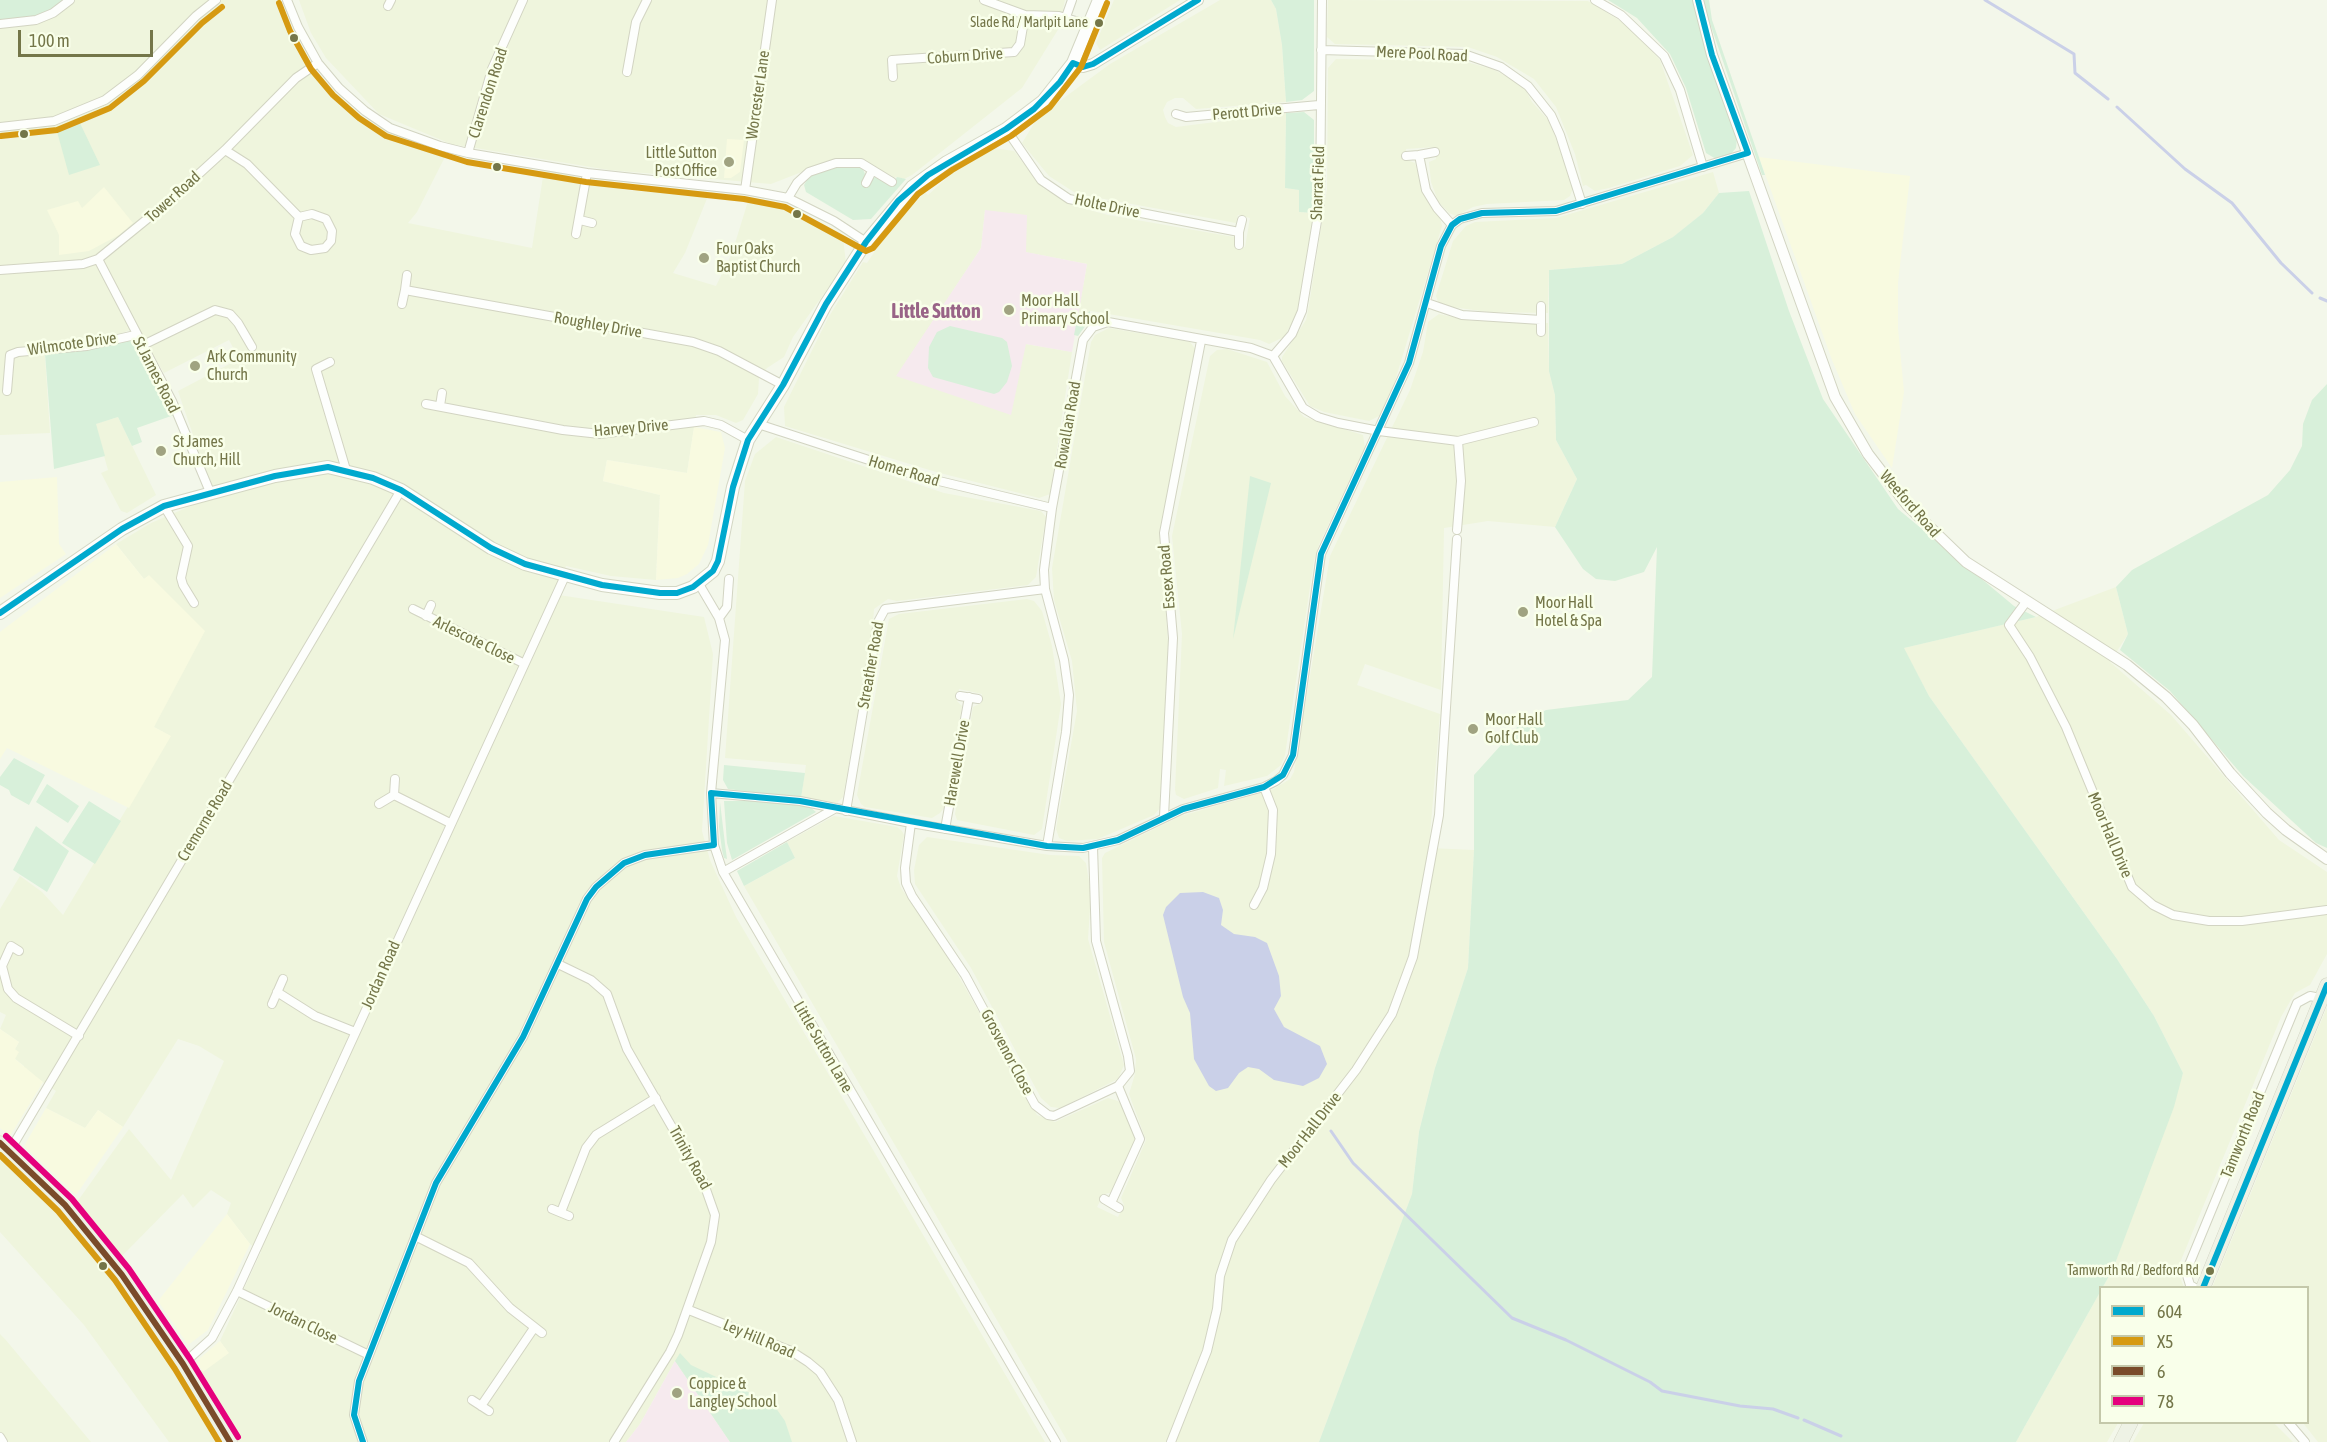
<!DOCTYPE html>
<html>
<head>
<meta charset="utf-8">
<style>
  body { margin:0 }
  #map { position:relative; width:2327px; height:1442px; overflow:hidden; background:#f3f7ea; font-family:"Asap Condensed",sans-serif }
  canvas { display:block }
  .legend { position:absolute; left:2099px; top:1286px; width:210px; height:138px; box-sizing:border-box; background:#f9ffea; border:2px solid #c4c8aa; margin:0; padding:8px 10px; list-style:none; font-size:18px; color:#747649 }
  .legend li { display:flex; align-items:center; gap:12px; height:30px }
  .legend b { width:30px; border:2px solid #c4c8aa }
  .scale { position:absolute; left:18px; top:30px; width:135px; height:27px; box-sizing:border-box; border:3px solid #747649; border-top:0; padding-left:8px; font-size:18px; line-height:21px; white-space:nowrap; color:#747649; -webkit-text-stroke:4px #f9ffea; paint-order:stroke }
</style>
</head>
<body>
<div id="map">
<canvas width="2327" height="1442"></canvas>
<ul class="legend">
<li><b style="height:8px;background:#00a9ce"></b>604</li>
<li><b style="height:8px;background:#d69a12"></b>X5</li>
<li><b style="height:8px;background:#7a4b2a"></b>6</li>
<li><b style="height:8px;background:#e5007d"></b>78</li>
</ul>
<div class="scale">100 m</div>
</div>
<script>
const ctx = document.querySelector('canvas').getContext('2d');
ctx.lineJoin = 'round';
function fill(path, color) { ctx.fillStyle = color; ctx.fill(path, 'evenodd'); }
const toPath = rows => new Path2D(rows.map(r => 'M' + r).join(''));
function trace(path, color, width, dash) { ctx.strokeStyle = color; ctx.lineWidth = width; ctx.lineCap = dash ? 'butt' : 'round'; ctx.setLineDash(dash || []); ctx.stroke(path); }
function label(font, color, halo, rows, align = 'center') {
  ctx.font = font + ' "Asap Condensed",sans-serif'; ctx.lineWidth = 5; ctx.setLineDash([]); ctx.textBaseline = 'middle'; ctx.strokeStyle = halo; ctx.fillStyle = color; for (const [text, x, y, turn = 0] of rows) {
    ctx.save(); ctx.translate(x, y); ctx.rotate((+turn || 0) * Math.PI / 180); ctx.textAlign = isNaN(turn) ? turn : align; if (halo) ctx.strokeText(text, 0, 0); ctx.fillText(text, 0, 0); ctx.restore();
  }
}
const residential = toPath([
  [0,0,280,0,303,58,337,95,370,123,428,148,447,153,417,212,408,223,532,248,544,170,623,186,624,190,708,196,685,253,673,273,716,286,732,253,749,198,782,206,843,238,846,263,793,337,784,357,767,368,759,378,758,394,743,420,736,423,716,415,696,415,687,473,607,460,603,481,660,495,656,580,611,576,566,566,552,594,704,617,713,654,702,831,710,860,736,917,1045,1442,730,1442,675,1361,640,1424,626,1442,169,1442,84,1325,0,1232,0,1152,64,1213,77,1202,129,1129,171,1180,224,1061,199,1046,178,1039,123,1127,98,1110,85,1128,46,1108,56,1091,23,1069,24,1066,14,1058,15,1049,19,1042,0,1029,6,1015,0,1012,0,909,20,876,42,892,63,915,170,736,154,727,165,594,149,576,144,579,116,544,151,523,214,496,178,391,239,359,229,340,164,373,136,328,110,337,44,341,50,433,0,435],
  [211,1190,231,1203,227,1214,250,1244,261,1252,220,1341,228,1353,186,1381,118,1285,134,1271,122,1256,183,1194,193,1208],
  [299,0,1065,0,1059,28,1022,88,912,175,904,179,894,177,870,165,830,161,771,184,609,170,451,144,379,114,326,58,311,33],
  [1114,0,1180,0,1100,50,1096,43],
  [1220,0,1271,0,1276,9,1282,45,1286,102,1196,109,1183,98,1175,98,1167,102,1163,110,1165,117,1168,123,1176,127,1286,113,1285,188,1299,190,1299,212,1314,213,1297,314,1284,337,1269,344,1260,340,1091,311,1077,320,1087,264,1025,252,985,210,981,248,897,376,1026,344,1072,352,1050,494,1039,498,936,472,785,426,784,407,828,318,863,262,867,263,887,233,925,192,928,195,949,176,946,170,987,147,1014,151,1043,188,1074,206,1108,215,1234,237,1235,245,1245,247,1250,218,1238,215,1236,223,1077,194,1049,176,1022,143,1038,117,1110,64],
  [1328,0,1588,1,1630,27,1660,60,1693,155,1680,166,1609,188,1595,191,1586,185,1583,186,1575,154,1556,107,1534,79,1497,57,1468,47,1335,44,1327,37],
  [1336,59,1463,61,1492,69,1516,81,1524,87,1532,102,1550,122,1573,188,1570,196,1564,200,1487,204,1473,207,1456,216,1449,213,1438,201,1431,182,1429,162,1436,159,1435,147,1406,149,1407,160,1415,163,1421,184,1440,217,1442,226,1395,381,1381,415,1369,421,1324,412,1310,406,1282,361,1282,357,1306,320,1309,305,1327,189,1328,68],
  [1713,172,1719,193,1703,213,1673,237,1622,264,1549,270,1548,313,1488,312,1445,306,1438,302,1436,296,1453,241,1466,226,1475,222,1556,218],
  [1439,314,1466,320,1548,323,1549,371,1555,395,1556,440,1577,479,1555,527,1488,521,1444,528,1441,690,1365,664,1357,685,1440,714,1429,848,1474,850,1468,968,1435,1068,1419,1132,1412,1194,1319,1442,1068,1442,744,886,795,858,787,842,834,816,897,827,902,831,904,835,897,876,901,888,945,952,1037,1115,1055,1122,1108,1098,1118,1101,1121,1104,1136,1141,1110,1193,1104,1194,1097,1207,1118,1217,1124,1205,1121,1198,1146,1140,1129,1094,1135,1074,1136,1059,1104,942,1102,858,1105,853,1181,816,1272,790,1290,779,1294,772,1330,556,1410,390,1423,352,1428,322],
  [1109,328,1190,342,1196,350,1160,531,1168,643,1160,808,1154,815,1098,839,1067,841,1059,838,1056,829,1077,711,1072,661,1054,600,1052,568,1091,342,1095,335],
  [1227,349,1267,362,1285,396,1304,417,1363,435,1365,448,1320,542,1314,560,1285,755,1281,765,1267,776,1224,786,1226,770,1220,769,1218,788,1184,799,1176,795,1175,790,1182,634,1172,536,1210,356,1217,350],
  [118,417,156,495,127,513,121,511,101,473,108,470,95,424],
  [776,437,944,493,1041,511,1046,517,1036,577,1028,585,897,601,888,599,874,609,872,636,843,797,837,803,801,798,806,765,725,758,745,481,755,454],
  [2116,587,2128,634,2110,662,2171,715,2279,840,2327,872,2327,954,2310,985,2295,993,2281,1017,2177,1270,2184,1287,2103,1287,2113,1269,2183,1073,2154,1016,2117,959,1929,696,1903,648,2036,617],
  [1027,599,1034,601,1042,611,1052,646,1061,704,1042,829,1034,835,957,820,955,814,973,707,981,703,982,694,959,689,957,701,962,706,944,808,940,813,932,818,865,807,861,804,857,795,889,619,899,614],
  [927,837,1050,855,1079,856,1086,863,1091,894,1088,939,1124,1065,1118,1079,1060,1108,1051,1107,1041,1098,971,968,915,884,914,870,919,845],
  [2327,1007,2327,1442,2318,1442,2303,1423,2308,1422,2308,1288,2212,1288],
  [2100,1292,2100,1422,2118,1423,2107,1442,2016,1442],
  [0,1334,5,1339,91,1442,0,1442],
  [2144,1423,2274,1423,2293,1442,2133,1442]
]);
const commercial = toPath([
  [727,139,744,140,740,172,731,178,724,178],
  [1759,157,1910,176,1898,283,1898,328,1904,392,1892,468,1855,414,1832,360],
  [104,187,133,223,119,235,89,251,59,255,59,235,47,210,78,201,82,208],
  [694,427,721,432,725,448,708,545,699,564,687,574,678,578,656,580,660,495,603,481,607,460,687,473],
  [57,477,59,544,66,554,0,598,0,482],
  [116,544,144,579,149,575,205,631,154,727,171,736,129,808,7,748,0,759,0,632],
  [0,1029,19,1042,15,1049,19,1052,15,1059,43,1082,10,1136,0,1128],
  [46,1108,85,1128,98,1110,123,1127,76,1195,24,1146],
  [227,1214,250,1244,208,1330,188,1345,158,1301],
  [220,1341,229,1353,203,1372,197,1363,199,1359]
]);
const education = toPath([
  [985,210,1027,215,1026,252,1087,264,1072,352,1026,344,1011,415,896,376,981,248],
  [675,1361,730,1442,626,1442,640,1424]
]);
const green = toPath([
  [0,0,66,0,54,8,30,18,0,20],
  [1271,0,1314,0,1314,91,1302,100,1286,102,1282,45,1276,9],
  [1608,0,1693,0,1701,33,1737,138,1736,148,1730,155,1716,159,1706,153,1686,88,1670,54,1637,18],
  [1702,0,1709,0,1712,20,1765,175,1762,175],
  [1304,112,1314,120,1314,213,1299,212,1299,190,1285,188,1286,113],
  [79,121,100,165,69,175,56,128],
  [836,165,862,167,865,174,863,182,876,177,893,183,897,177,906,179,871,219,853,220,806,192,804,185,811,173],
  [1749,191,1789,311,1823,399,1898,509,2014,606,2036,617,1904,648,1929,696,2117,959,2154,1016,2183,1073,2174,1107,2113,1269,2016,1442,1319,1442,1412,1194,1419,1132,1435,1068,1468,968,1474,850,1474,775,1520,724,1546,710,1628,700,1652,677,1657,547,1644,572,1615,581,1596,579,1583,569,1555,527,1577,479,1556,440,1555,395,1549,371,1549,270,1622,264,1673,237,1703,213,1719,193],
  [1090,311,1089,321,1078,336,1074,335,1077,320],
  [950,326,1002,338,1007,342,1012,366,1007,382,999,392,994,394,933,377,928,368,929,347,937,332],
  [134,339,174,415,137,428,142,442,132,446,118,417,96,424,105,456,54,469,45,354],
  [2327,384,2327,848,2316,843,2243,776,2170,691,2120,650,2128,634,2116,587,2132,570,2268,495,2290,470,2302,446,2303,424,2312,400],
  [1250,476,1271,483,1233,639,1242,553],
  [14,758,45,775,29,805,11,795,9,790,0,785,0,777],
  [724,765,805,773,801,798,728,789,723,780],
  [47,784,79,806,68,823,36,802],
  [89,801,121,821,95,864,62,843],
  [724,801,765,801,810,807,816,812,732,860,727,843],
  [720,802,725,844,727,859,724,858,722,850,719,827],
  [36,826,69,851,47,892,13,870],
  [787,842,795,858,744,886,737,871],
  [680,1353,691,1365,773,1404,785,1421,792,1442,730,1442,675,1361]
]);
const water = toPath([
  [1203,892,1219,898,1223,910,1221,925,1234,934,1255,937,1267,943,1279,976,1281,996,1274,1009,1284,1027,1320,1046,1327,1064,1319,1078,1303,1086,1274,1080,1259,1069,1248,1067,1239,1073,1228,1088,1216,1091,1209,1086,1194,1059,1190,1013,1183,997,1163,915,1166,907,1180,893]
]);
const stream = toPath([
  [1985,0,2074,54,2075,73,2108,99],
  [2117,107,2185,169,2232,203,2281,263,2312,293],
  [2320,298,2327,301],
  [1331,1131,1353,1163,1512,1318,1566,1340,1650,1382,1662,1391,1740,1406,1773,1409,1798,1418],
  [1804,1420,1841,1436]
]);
const minor = toPath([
  [287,0,298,27,318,63,339,88,365,111,390,128,440,146,468,153,587,173,745,190,788,198,834,221,866,242],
  [984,0,1025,15,1059,16,1089,25],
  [1595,0,1621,15,1664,56,1680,90,1703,167],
  [388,6,391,0],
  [1066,17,1072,0],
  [0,24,36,20,53,13,70,0],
  [1321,50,1464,54,1501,67,1528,86,1551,115,1560,135,1582,204],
  [627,72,636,22,647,0],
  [893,77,892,60,1014,52,1020,44,1025,15],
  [1176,114,1186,117,1319,105],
  [0,127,54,121,105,100,138,75,196,16,216,0],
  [1006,129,1041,180,1069,199,1239,232,1242,220],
  [225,150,247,164,299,217,312,214,326,219,332,231,331,241,325,248,311,250,301,246,295,234,299,217],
  [468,153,492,69,523,0],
  [1419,155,1435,152],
  [1406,156,1419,155,1426,190,1437,208,1452,225],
  [866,183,872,171],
  [745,190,772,0],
  [788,198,797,183,809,172,836,163,861,163,892,182],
  [580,220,592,223],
  [576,234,587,173],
  [1239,245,1239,232],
  [98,259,172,401,210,492],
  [0,270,83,264,98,259,168,202,225,150,296,78,318,63],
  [405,290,407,275],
  [1427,303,1462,315,1541,320,1541,306],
  [402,304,405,290,693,342,719,351,783,385],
  [1541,320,1541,332],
  [141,346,215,310,230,314,238,323,252,347],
  [1273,356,1292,334,1302,311,1320,203,1322,0],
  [330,362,316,369,346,470],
  [7,391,10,355,18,352,87,346,135,335],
  [426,404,563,430,600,434,704,421,721,425,748,440],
  [440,406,442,393],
  [758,424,918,476,1052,508],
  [164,506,188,546,181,578,183,585,194,603],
  [1457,530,1461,481,1458,441],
  [699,584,719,618,725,640,711,793,714,845,723,872,1056,1442],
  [2026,602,2009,625,2030,657,2066,727,2132,887,2153,905,2173,915,2209,921,2242,921,2327,910],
  [413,609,523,663],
  [426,616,431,605],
  [719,618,727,607,729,579],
  [960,696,978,699],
  [711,793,800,801,911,823,1047,846,1083,848,1118,840,1183,809,1264,787,1276,781,1283,775,1293,755,1321,554,1409,363,1441,246,1452,225,1460,219,1482,213,1556,211,1748,153],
  [394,795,450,823],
  [379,804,394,795,395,779],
  [846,811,878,622,885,609,1045,589],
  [1164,816,1173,638,1164,533,1201,341],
  [911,823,905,868,906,883,912,896,965,975,1035,1105,1048,1115,1054,1116,1118,1086,1130,1071,1128,1056,1096,941,1093,847],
  [945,829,969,697],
  [1047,846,1066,732,1069,695,1064,660,1045,589,1044,570,1052,508,1083,340,1093,327,1108,322,1251,348,1273,356,1303,408,1318,417,1338,423,1379,431,1458,441,1534,422],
  [723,872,836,808],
  [1254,905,1263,888,1271,854,1273,810,1264,787],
  [19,951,11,946,2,966,8,989,16,998,79,1036],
  [558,964,591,980,607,994,627,1049,703,1181,715,1215,711,1242,678,1335,670,1352,614,1442],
  [277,992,315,1016,355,1032],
  [272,1004,283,979],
  [9,1152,401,490],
  [1104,1199,1119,1208],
  [1111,1203,1140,1139,1118,1086],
  [552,1209,569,1216],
  [561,1212,586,1148,596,1135,656,1098],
  [415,1236,469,1263,510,1308,542,1333],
  [2195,1288,2190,1285,2186,1272,2297,1003,2310,996,2320,998],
  [237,1291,369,1355],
  [689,1310,791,1351,808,1362,820,1372,838,1400,852,1442],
  [183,1364,212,1338,237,1291,565,576],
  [472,1400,489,1411],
  [481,1406,534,1328],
  [2288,1422,2305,1442],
  [0,1437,3,1442],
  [363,1442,354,1415,359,1381,436,1183,523,1037,587,899,596,887,624,863,645,855,714,845],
  [1171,1442,1207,1351,1217,1309,1220,1276,1232,1240,1271,1180,1356,1070,1392,1014,1413,957,1439,815,1457,539]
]);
const tertiary = toPath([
  [1698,0,1712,55,1835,397,1868,454,1908,506,1966,562,2127,665,2166,697,2193,725,2230,773,2267,813,2286,830,2327,859],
  [1073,63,1083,67,1093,64,1198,0]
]);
const secondary = toPath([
  [0,613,122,529,164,506,275,476,328,467,373,478,401,490,491,548,525,564,602,585,660,593,677,593,693,587,713,571,718,561,733,487,748,440,783,385,826,304,866,242,912,187,947,162,1006,129,1043,101,1073,63,1099,0]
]);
const primary = toPath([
  [0,1143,65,1205,122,1275,183,1364,230,1442],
  [2203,1288,2327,985],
  [2121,1442,2131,1422]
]);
const bus1 = toPath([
  [0,613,122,529,164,506,275,476,328,467,373,478,401,490,491,548,525,564,602,585,660,593,677,593,693,587,713,571,718,561,733,487,748,440,783,385,826,304,866,242,898,201,928,175,1006,129,1034,109,1060,82,1073,63,1083,67,1093,64,1198,0],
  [2203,1288,2327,985],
  [363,1442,354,1415,359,1381,436,1183,523,1037,587,899,596,887,624,863,645,855,714,845,711,793,800,801,1047,846,1083,848,1118,840,1183,809,1264,787,1283,775,1293,755,1321,554,1409,363,1441,246,1452,225,1460,219,1482,213,1556,211,1748,153,1712,55,1698,0]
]);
const bus2 = toPath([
  [279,3,290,31,311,69,333,95,359,118,386,136,467,162,586,182,744,199,785,207,866,251,873,248,918,194,952,170,1011,136,1050,107,1081,67,1107,3],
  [1,136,57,130,110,108,144,81,202,23,222,7],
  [0,1155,58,1211,115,1280,175,1369,219,1442]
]);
const bus3 = toPath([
  [0,1143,65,1205,122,1275,183,1364,230,1442]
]);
const bus4 = toPath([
  [6,1136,72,1199,129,1269,190,1359,238,1437]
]);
const markers = [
  [1099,23,5,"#747649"],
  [294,38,5,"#747649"],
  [24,134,5,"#747649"],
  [729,162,6,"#a0a381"],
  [497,167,5,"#747649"],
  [797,214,5,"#747649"],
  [704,258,6,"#a0a381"],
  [1009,310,6,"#a0a381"],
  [195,366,6,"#a0a381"],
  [161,451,6,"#a0a381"],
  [1523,612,6,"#a0a381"],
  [1473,729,6,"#a0a381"],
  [103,1266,5,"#747649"],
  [2210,1271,5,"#747649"],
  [677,1393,6,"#a0a381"]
];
const busNames = [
  ["Slade Rd / Marlpit Lane",1088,23],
  ["Tamworth Rd / Bedford Rd",2199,1271]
];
const streetNames = [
  ["Mere Pool Road",1422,54,3],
  ["Coburn Drive",965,56,-4],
  ["Clarendon Road",488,93,-72],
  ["Worcester Lane",758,95,-82],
  ["Perott Drive",1247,112,-5],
  ["Sharrat Field",1318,183,-88],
  ["Tower Road",173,197,-42],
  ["Holte Drive",1107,206,12],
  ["Roughley Drive",598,325,10],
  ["Wilmcote Drive",72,344,-8],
  ["St James Road",156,375,63],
  ["Rowallan Road",1068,425,-80],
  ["Harvey Drive",631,428,-5],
  ["Homer Road",904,471,17],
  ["Weeford Road",1910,504,49],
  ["Essex Road",1167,577,-95],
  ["Arlescote Close",474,640,26],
  ["Streather Road",871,665,-80],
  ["Harewell Drive",957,763,-80],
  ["Cremorne Road",205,821,-59],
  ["Moor Hall Drive",2110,835,67],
  ["Jordan Road",381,975,-66],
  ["Little Sutton Lane",823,1047,60],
  ["Grosvenor Close",1007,1052,62],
  ["Moor Hall Drive",1310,1130,-52],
  ["Tamworth Road",2243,1135,-68],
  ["Trinity Road",690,1158,61],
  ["Jordan Close",303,1323,26],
  ["Ley Hill Road",759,1339,23]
];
const poiNames = [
  ["Little Sutton",717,153,"right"],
  ["Post Office",717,171,"right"],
  ["Four Oaks",716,249],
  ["Baptist Church",716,267],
  ["Moor Hall",1021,301],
  ["Primary School",1021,319],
  ["Ark Community",207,357],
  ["Church",207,375],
  ["St James",173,442],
  ["Church, Hill",173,460],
  ["Moor Hall",1535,603],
  ["Hotel & Spa",1535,621],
  ["Moor Hall",1485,720],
  ["Golf Club",1485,738],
  ["Coppice &",689,1384],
  ["Langley School",689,1402]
];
const quarterNames = [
  ["Little Sutton",936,312]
];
fill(residential, '#eff5dd');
fill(commercial, '#f8fae0');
fill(education, '#f6eaee');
fill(green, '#d8f0da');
fill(water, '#cad0e8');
trace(stream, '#cad0e8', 3);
trace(minor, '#d2d4c2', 10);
trace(tertiary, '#d2d4c2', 12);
trace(secondary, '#d3d6c3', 14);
trace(primary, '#d2d3c2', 15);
trace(minor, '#fdfefc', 8);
trace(tertiary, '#fdfefc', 10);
trace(secondary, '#fdfefc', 12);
trace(primary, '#eef2e5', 14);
trace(bus1, '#00a9ce', 6);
trace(bus2, '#d69a12', 6);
trace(bus3, '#7a4b2a', 6);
trace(bus4, '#e5007d', 6);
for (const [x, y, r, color] of markers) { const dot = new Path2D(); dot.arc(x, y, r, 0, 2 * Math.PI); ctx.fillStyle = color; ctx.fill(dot); trace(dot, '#f9ffea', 2); }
label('14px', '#747649', '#f9ffea', busNames, 'right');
label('16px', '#747649', '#f9ffea', streetNames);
label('16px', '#747649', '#f9ffea', poiNames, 'left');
label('bold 20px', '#996487', '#f9ffea', quarterNames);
</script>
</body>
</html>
